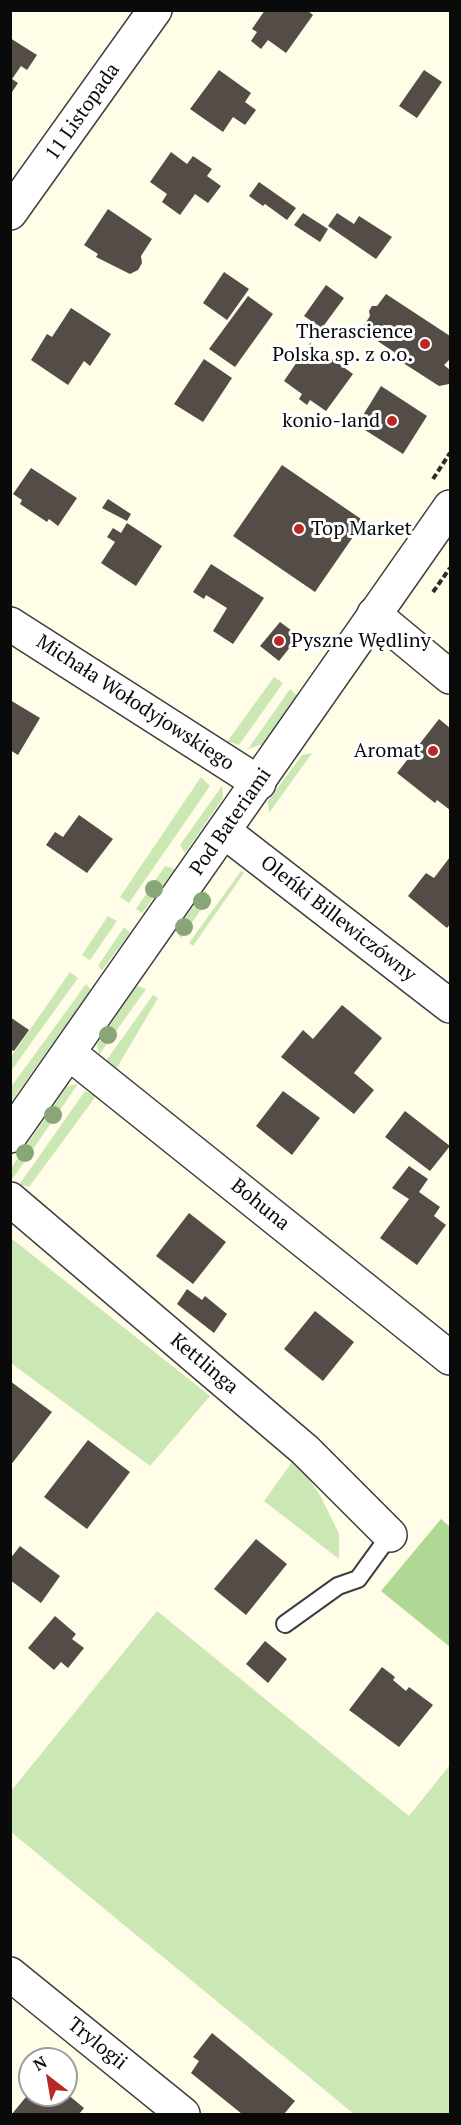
<!DOCTYPE html>
<html>
<head>
<meta charset="utf-8">
<style>
  body { margin:0 }
  #map { position:relative; width:461px; height:2125px; overflow:hidden; background:#fffce8; font-family:"PT Serif",serif }
  canvas { display:block }
  .frame { position:absolute; inset:0; border:12px solid #0a0a0a; pointer-events:none }
  .north { position:absolute; left:18px; top:2047px; width:60px; height:60px; box-sizing:border-box; background:#fff; border:2px solid #9d9d9d; border-radius:50%; rotate:329deg; font-size:16px; font-weight:700; line-height:24px; text-align:center; color:#0a0a0a }
  .north::after { content:''; display:block; margin:auto; width:21px; height:27px; background:#b72826; clip-path:polygon(50% 0,100% 100%,50% 72%,0 100%) }
</style>
</head>
<body>
<div id="map">
<canvas width="461" height="2125"></canvas>
<div class="frame"></div>
<div class="north">N</div>
</div>
<script>
const ctx = document.querySelector('canvas').getContext('2d');
ctx.lineJoin = 'round';
function fill(path, color) { ctx.fillStyle = color; ctx.fill(path, 'evenodd'); }
const toPath = rows => new Path2D(rows.map(r => 'M' + r).join(''));
function trace(path, color, width, dash) { ctx.strokeStyle = color; ctx.lineWidth = width; ctx.lineCap = dash ? 'butt' : 'round'; ctx.setLineDash(dash || []); ctx.stroke(path); }
function label(font, color, halo, rows, align = 'center') {
  ctx.font = font + ' "PT Serif",serif'; ctx.lineWidth = 6; ctx.setLineDash([]); ctx.textBaseline = 'middle'; ctx.strokeStyle = halo; ctx.fillStyle = color; for (const [text, x, y, turn = 0] of rows) {
    ctx.save(); ctx.translate(x, y); ctx.rotate((+turn || 0) * Math.PI / 180); ctx.textAlign = isNaN(turn) ? turn : align; if (halo) ctx.strokeText(text, 0, 0); ctx.fillText(text, 0, 0); ctx.restore();
  }
}
const green = toPath([
  [274,677,283,683,239,745,230,742,225,750,222,740,227,742],
  [290,689,297,696,263,744,248,749],
  [312,753,269,813,268,801,302,755],
  [201,777,210,786,129,903,120,897],
  [222,786,223,798,185,853,180,845],
  [165,866,175,869,142,913,136,909],
  [241,871,244,873,193,946,189,943],
  [205,890,210,897,181,938,176,931],
  [108,916,117,921,90,960,82,955],
  [124,927,130,933,102,970,98,966],
  [70,972,78,978,11,1071,11,1057],
  [86,984,91,990,12,1100,11,1087],
  [137,986,146,989,99,1055,97,1044],
  [153,995,158,998,115,1071,106,1061],
  [78,1084,11,1181,11,1168,67,1086],
  [85,1091,96,1096,29,1187,19,1185],
  [11,1238,210,1396,150,1466,11,1363],
  [295,1458,321,1497,339,1534,339,1559,264,1501],
  [157,1611,409,1816,450,1765,450,2114,354,2114,11,1832,11,1791]
]);
const forest = toPath([
  [441,1519,450,1527,450,1647,381,1591]
]);
const building = toPath([
  [265,10,307,10,313,15,286,53,268,40,261,49,251,41,257,32,252,29],
  [10,38,37,55,27,70,21,66,12,79,18,83,10,95],
  [219,70,251,93,245,102,256,110,245,125,233,117,223,132,190,109],
  [424,70,442,82,417,118,399,106],
  [171,152,187,164,193,156,212,169,207,176,221,186,208,203,195,194,180,215,162,202,167,194,150,182],
  [259,182,296,208,287,220,265,204,263,206,249,196],
  [108,209,152,239,141,256,142,263,138,270,130,274,96,257,98,254,84,245],
  [303,213,328,229,320,242,294,225],
  [337,213,354,224,359,216,392,237,376,259,328,226],
  [224,272,249,289,227,320,203,303],
  [326,285,344,298,322,328,304,316],
  [386,294,450,336,450,359,444,365,450,370,449,384,439,386,397,359,394,352,361,330,370,316,369,311,372,306,377,306],
  [248,296,273,314,235,367,209,349],
  [71,308,111,334,90,366,84,361,68,385,31,360,47,334,52,337],
  [310,343,353,374,326,411,310,400,307,405,299,399,302,394,284,381],
  [204,359,232,378,203,422,174,404],
  [381,386,427,416,403,454,357,425],
  [282,465,364,521,315,592,233,536],
  [31,468,77,498,58,526,49,519,47,522,20,504,22,500,13,494],
  [108,499,131,514,127,521,102,508],
  [127,523,162,546,136,586,101,563,115,542,107,537,113,528,121,533],
  [211,564,264,598,233,644,213,631,227,608,206,595,204,599,193,592],
  [280,622,299,636,279,661,260,646],
  [10,700,40,718,18,755,10,750],
  [439,719,450,728,450,810,437,800,435,803,397,773],
  [79,815,113,839,87,873,46,845,55,832,63,837],
  [450,857,450,924,447,928,408,896,426,873,434,878],
  [342,1005,382,1038,354,1073,374,1090,354,1114,281,1057,303,1030,313,1039],
  [10,1017,29,1030,14,1051,10,1049],
  [283,1091,320,1118,292,1155,256,1126],
  [405,1111,450,1146,430,1171,385,1137],
  [409,1166,428,1179,419,1192,440,1207,434,1216,446,1225,417,1265,380,1238,409,1199,392,1188],
  [189,1213,226,1242,193,1284,156,1256],
  [187,1289,202,1300,205,1296,227,1314,214,1333,177,1304],
  [315,1311,354,1342,323,1381,284,1349],
  [10,1381,52,1412,10,1466],
  [88,1440,130,1472,87,1529,44,1497],
  [256,1539,287,1564,246,1615,214,1589],
  [20,1546,60,1576,41,1603,10,1580,10,1559],
  [55,1616,76,1634,72,1639,84,1648,68,1668,61,1662,54,1670,28,1648],
  [265,1641,287,1659,268,1683,246,1664],
  [382,1667,395,1677,393,1680,406,1691,409,1687,433,1705,399,1747,349,1710],
  [212,2033,295,2101,284,2114,242,2114,191,2073,199,2061,193,2057],
  [30,2092,30,2095,66,2093,84,2108,79,2114,12,2114]
]);
const path = toPath([
  [433,479,450,453],
  [433,592,450,568]
]);
const service = toPath([
  [285,1624,338,1586,358,1579,390,1535]
]);
const minor = toPath([
  [10,213,155,10],
  [374,614,450,677],
  [10,624,259,783],
  [225,832,450,1006],
  [69,1053,450,1358],
  [10,1199,305,1450,390,1535],
  [10,1974,183,2114]
]);
const tertiary = toPath([
  [10,1136,450,507]
]);
const trees = [
  [154,889],
  [202,901],
  [184,927],
  [108,1035],
  [53,1115],
  [25,1153]
];
const markers = [
  [425,344,6,"#b72826"],
  [392,421,6,"#b72826"],
  [299,529,6,"#b72826"],
  [279,641,6,"#b72826"],
  [433,751,6,"#b72826"]
];
const streetNames = [
  ["11 Listopada",83,112,-55],
  ["Michała Wołodyjowskiego",135,703,33],
  ["Pod Bateriami",231,822,-55],
  ["Oleńki Billewiczówny",338,919,38],
  ["Bohuna",260,1205,39],
  ["Kettlinga",204,1364,40],
  ["Trylogii",97,2044,39]
];
const poiNames = [
  ["Therascience",413,332],
  ["Polska sp. z o.o.",413,355],
  ["konio-land",380,421],
  ["Top Market",311,529,"left"],
  ["Pyszne Wędliny",291,641,"left"],
  ["Aromat",421,751]
];
fill(green, '#cbe7b3');
fill(forest, '#aed893');
fill(building, '#534c47');
trace(service, '#3d3d3d', 20);
trace(minor, '#3d3d3d', 36);
trace(tertiary, '#3d3d3d', 36);
trace(path, '#2c2c2c', 4, [6, 3]);
trace(service, '#fff', 16);
trace(minor, '#fff', 33);
trace(tertiary, '#fff', 33);
ctx.fillStyle = '#88a678';
for (const [x, y] of trees) { ctx.beginPath(); ctx.arc(x, y, 9, 0, 2 * Math.PI); ctx.fill(); }
for (const [x, y, r, color] of markers) { const dot = new Path2D(); dot.arc(x, y, r, 0, 2 * Math.PI); ctx.fillStyle = color; ctx.fill(dot); trace(dot, '#fff', 2); }
label('20px', '#0a0a0a', '#fff', streetNames);
label('20px', '#0a0a0a', '#fff', poiNames, 'right');
</script>
</body>
</html>
